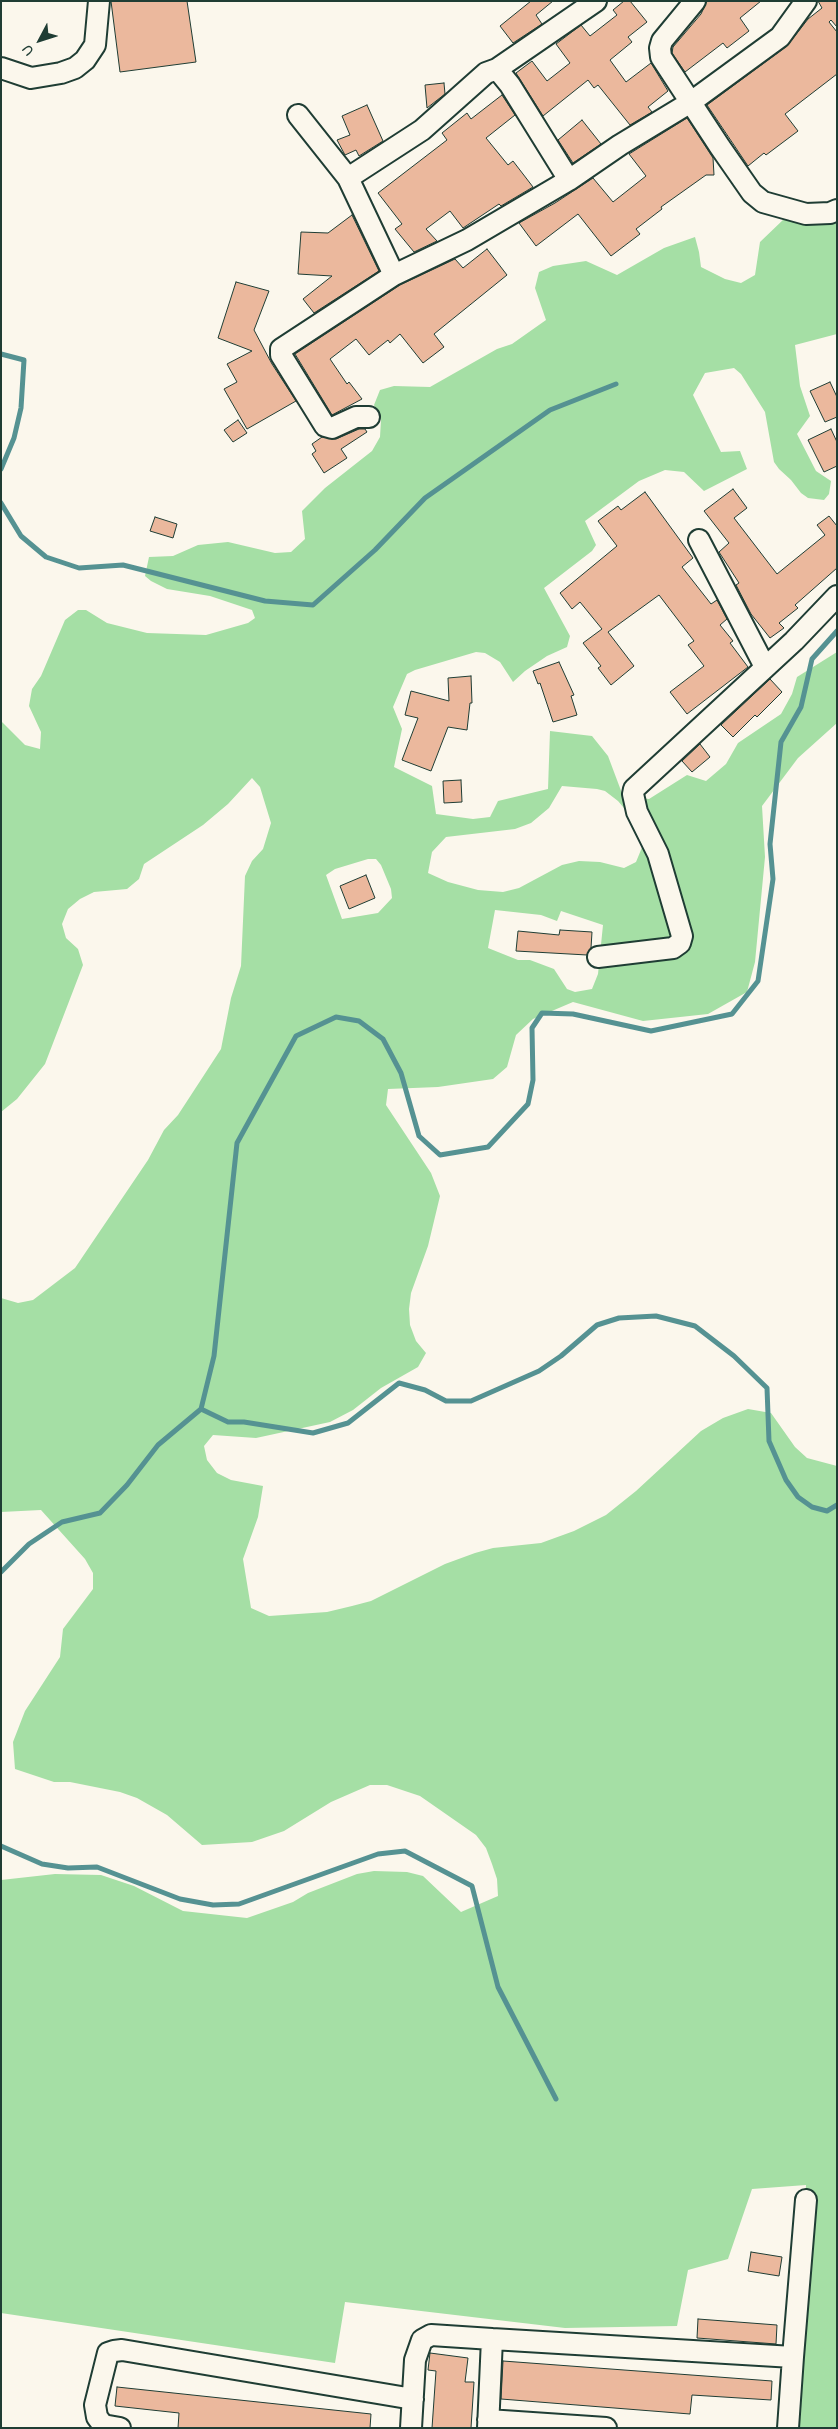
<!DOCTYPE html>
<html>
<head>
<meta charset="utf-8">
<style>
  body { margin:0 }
  #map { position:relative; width:838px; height:2429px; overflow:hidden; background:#fbf7ec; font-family:"Comic Neue",sans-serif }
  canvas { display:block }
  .frame { position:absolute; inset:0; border:2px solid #1f3d34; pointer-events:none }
  .north { position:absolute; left:15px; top:15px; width:50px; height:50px; -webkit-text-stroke:4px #fbf7ec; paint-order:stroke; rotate:230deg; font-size:14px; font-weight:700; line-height:20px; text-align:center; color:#1f3d34 }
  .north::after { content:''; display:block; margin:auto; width:18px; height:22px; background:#1f3d34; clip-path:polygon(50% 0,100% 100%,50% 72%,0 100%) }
</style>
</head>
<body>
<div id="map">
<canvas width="838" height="2429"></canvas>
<div class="frame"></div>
<div class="north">U</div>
</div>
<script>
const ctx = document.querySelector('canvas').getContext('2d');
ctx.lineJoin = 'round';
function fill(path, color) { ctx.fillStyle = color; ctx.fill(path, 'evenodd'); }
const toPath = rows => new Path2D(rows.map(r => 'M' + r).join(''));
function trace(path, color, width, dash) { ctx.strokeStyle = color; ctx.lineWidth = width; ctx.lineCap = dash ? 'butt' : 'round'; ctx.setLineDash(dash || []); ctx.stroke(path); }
const green = toPath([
  [837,206,837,334,795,345,800,386,810,416,797,434,816,471,831,481,829,494,824,500,808,498,801,493,791,480,779,469,774,462,765,412,741,374,734,368,705,373,693,395,721,452,740,451,747,469,704,491,684,472,665,470,639,481,585,521,596,545,592,551,544,588,570,636,567,647,547,656,525,671,513,682,500,662,485,653,476,652,415,670,407,674,393,707,402,729,394,767,432,786,436,814,473,819,490,817,498,801,548,789,550,731,592,736,608,756,623,796,649,799,687,775,706,781,726,764,738,743,781,714,792,694,797,677,837,652,837,723,798,758,762,806,765,857,755,962,747,992,708,1014,643,1021,573,1002,533,1019,516,1035,507,1067,493,1079,438,1087,388,1089,386,1105,431,1173,440,1196,428,1246,411,1293,409,1309,410,1325,416,1341,426,1353,418,1367,381,1388,353,1410,330,1422,256,1438,213,1435,204,1446,207,1460,217,1473,231,1480,263,1486,258,1517,243,1559,251,1608,269,1616,327,1612,352,1606,371,1601,445,1564,475,1553,493,1548,541,1543,574,1531,606,1515,636,1491,701,1431,723,1418,748,1409,771,1413,795,1447,807,1458,837,1466,837,2428,795,2428,806,2185,752,2189,728,2259,688,2270,677,2326,565,2328,345,2302,335,2363,1,2313,1,1880,55,1874,101,1875,134,1886,183,1911,247,1918,293,1902,308,1893,357,1874,374,1871,407,1872,423,1876,461,1912,498,1896,497,1879,492,1864,486,1848,476,1835,420,1796,387,1785,370,1785,331,1802,284,1831,252,1842,202,1845,167,1815,137,1798,120,1792,70,1782,54,1782,15,1769,13,1742,25,1711,60,1657,63,1629,93,1589,93,1573,85,1559,41,1510,1,1512,1,1298,18,1303,33,1300,75,1268,148,1160,164,1130,178,1115,221,1049,231,998,241,966,245,876,252,861,263,849,271,823,260,787,252,778,228,804,203,825,144,864,139,879,127,889,94,892,80,899,68,909,62,924,66,938,78,949,83,965,45,1064,17,1099,1,1112,1,721,25,745,40,749,41,732,29,706,32,689,41,676,65,620,78,610,86,610,107,623,147,633,206,635,248,623,255,618,252,610,210,596,167,589,151,581,145,576,149,557,173,556,198,545,228,542,275,553,291,552,305,539,302,511,325,488,372,451,380,437,381,420,374,405,380,390,394,386,430,387,497,349,512,344,546,320,535,288,539,272,553,266,586,261,617,275,664,248,695,237,699,252,701,267,725,279,741,283,755,275,760,242,784,219,799,222],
  [562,786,597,789,605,791,618,801,635,821,643,845,636,862,624,868,600,862,579,861,562,865,519,888,503,892,478,890,448,882,428,873,432,852,446,837,515,829,531,823,549,808],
  [368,859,376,859,381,865,391,889,392,898,378,913,342,919,326,875,335,869],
  [495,910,541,915,557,921,561,911,603,925,598,974,592,989,575,992,567,989,554,969,530,960,518,960,488,948]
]);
const stream = toPath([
  [1,354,24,360,21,408,14,438,1,469],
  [1,503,21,536,46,557,79,568,123,565,265,601,313,605,375,550,425,498,550,410,616,384],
  [201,1409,228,1422,244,1422,313,1433,348,1423,399,1383,425,1390,446,1401,471,1401,539,1371,561,1356,597,1325,619,1318,656,1316,695,1326,734,1356,767,1388,769,1441,786,1480,798,1497,812,1507,827,1511,837,1505],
  [1,1572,29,1544,62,1522,100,1513,127,1485,158,1445,201,1409,214,1356,237,1143,296,1036,336,1017,359,1021,383,1039,401,1073,419,1136,440,1155,488,1147,528,1104,533,1080,532,1028,542,1013,573,1014,651,1031,732,1014,758,981,773,879,770,844,781,742,801,707,812,659,837,631],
  [1,1846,42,1864,68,1868,97,1867,180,1899,213,1905,239,1904,378,1854,405,1851,472,1886,498,1987,556,2099]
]);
const building = toPath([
  [111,1,187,1,196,62,120,72,111,1],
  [531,1,553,1,536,15,542,24,513,43,500,26,531,1],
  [624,1,630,1,647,22,628,37,632,42,610,60,626,82,651,63,668,91,648,107,652,112,630,125,598,85,594,88,588,80,543,116,516,73,532,61,547,81,570,63,556,44,581,25,590,36,617,15,613,10,624,1],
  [707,1,761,1,740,18,749,31,727,48,723,43,685,72,672,53,673,47,701,14,707,1],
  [818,1,837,1,837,27,831,20,829,22,837,32,837,74,785,114,798,131,766,155,764,153,748,166,707,105,787,46,808,19,822,8,818,1],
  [444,83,445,94,427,108,425,85,444,83],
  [502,95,515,115,486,138,508,165,513,161,533,187,501,206,499,204,463,228,450,211,426,229,437,241,414,252,395,229,402,224,378,193,447,140,442,133,467,113,471,119,502,95],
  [367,105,383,141,359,156,356,150,345,155,337,140,350,135,342,116,367,105],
  [687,118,713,158,714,175,706,175,661,207,662,209,636,229,640,234,611,256,578,214,536,246,519,223,555,203,593,178,613,202,646,176,629,154,687,118],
  [582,120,601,144,573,163,558,140,582,120],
  [352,215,379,271,314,313,303,299,332,276,298,274,301,232,328,233,352,215],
  [487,249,507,275,434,334,444,347,423,363,400,334,390,343,388,340,369,355,356,339,330,359,347,384,349,382,362,399,332,415,295,354,400,285,455,259,463,268,487,249],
  [236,282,269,291,254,330,272,364,296,401,247,429,224,389,237,382,227,364,252,351,218,338,236,282],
  [830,382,837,397,837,417,825,422,810,391,830,382],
  [238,420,247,433,233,442,224,430,238,420],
  [359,429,365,429,367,432,341,449,347,458,324,473,312,454,316,451,312,444,322,437,336,439,359,429],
  [831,429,837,442,837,466,824,472,808,440,831,429],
  [733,489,747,508,734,518,777,574,825,535,817,525,829,516,837,526,837,568,795,605,798,608,779,623,784,628,770,638,751,614,736,585,739,583,719,552,729,543,704,511,733,489],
  [645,492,693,558,682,567,711,604,717,600,727,619,720,625,733,641,730,643,748,667,687,714,670,692,704,666,688,645,694,641,659,595,608,632,634,666,611,685,598,668,601,666,583,643,602,629,580,602,572,609,560,593,617,546,598,521,618,506,621,510,645,492],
  [155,517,177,524,173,538,150,531,155,517],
  [559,662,574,695,571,696,577,715,553,722,540,683,538,684,533,671,559,662],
  [471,676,472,703,470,703,467,730,448,727,431,771,402,760,418,718,405,715,411,691,449,701,448,678,471,676],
  [770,679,782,692,757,717,755,715,733,737,721,725,770,679],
  [700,744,710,757,692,772,682,761,700,744],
  [461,780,462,802,444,803,443,781,461,780],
  [366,875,375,898,349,909,340,886,366,875],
  [560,930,592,932,591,948,587,955,516,951,518,931,559,935,560,930],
  [751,2252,782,2257,779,2276,748,2271,751,2252],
  [698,2319,777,2325,776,2344,697,2338,698,2319],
  [430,2353,468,2358,465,2382,474,2382,471,2428,432,2428,436,2371,428,2370,430,2353],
  [503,2361,772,2381,771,2400,692,2395,690,2414,501,2399,503,2361],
  [117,2387,371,2414,370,2428,178,2428,179,2413,115,2406,117,2387]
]);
const minor = toPath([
  [695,1,662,41,660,48,661,57,720,147,752,193,763,202,806,214,830,213,837,210],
  [1,68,31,78,61,73,75,68,85,60,95,45,99,1],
  [497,69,510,85,569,180],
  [298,115,348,178,394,275],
  [348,178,422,130,486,73,497,69,596,1],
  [369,417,356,417,332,428,325,426,281,355,281,349,394,275,467,240,569,180,620,145,691,102,780,37,806,1],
  [699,540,765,667],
  [598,957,673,948,680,943,682,936,658,854,637,812,633,794,634,789,794,641,837,596],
  [793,2357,806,2200],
  [488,2420,606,2428],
  [120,2428,103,2425,97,2417,95,2405,108,2353,114,2351,122,2350,413,2399],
  [411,2428,415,2360,422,2340,431,2335,492,2339],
  [488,2428,492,2339,793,2357,788,2428]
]);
fill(green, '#a5dfa5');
trace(stream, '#559292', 5);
fill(building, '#ebb89d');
trace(building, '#1f3d34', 1);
trace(minor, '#1f3d34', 24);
trace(minor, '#fbf7ec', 20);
</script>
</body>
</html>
